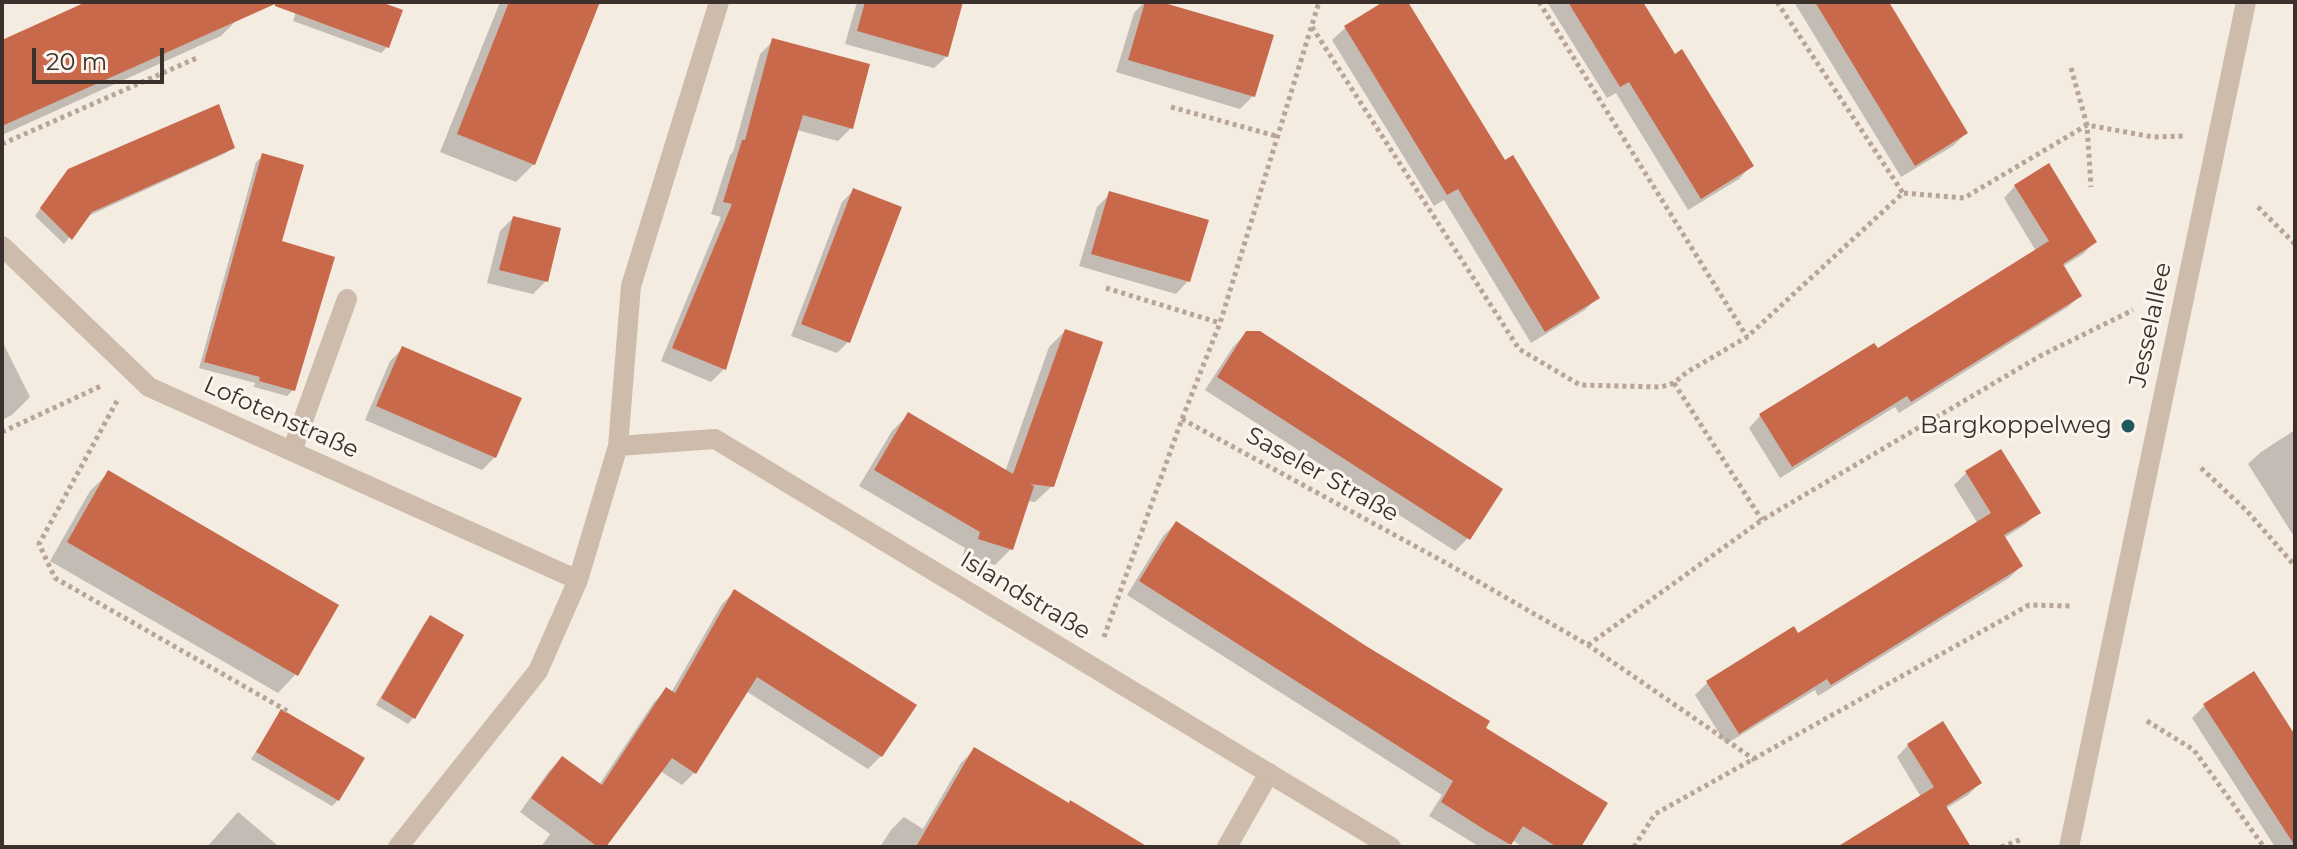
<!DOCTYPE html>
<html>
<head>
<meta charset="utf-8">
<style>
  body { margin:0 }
  #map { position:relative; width:2297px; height:849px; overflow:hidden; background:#f4ebe1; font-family:Montserrat,sans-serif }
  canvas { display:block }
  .frame { position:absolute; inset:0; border:4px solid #3b302b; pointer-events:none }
  .scale { position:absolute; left:32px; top:48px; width:132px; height:36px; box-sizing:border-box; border:4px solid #3b302b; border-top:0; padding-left:10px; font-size:24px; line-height:28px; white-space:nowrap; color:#3b302b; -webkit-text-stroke:6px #fbf5ee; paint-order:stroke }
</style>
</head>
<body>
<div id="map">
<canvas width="2297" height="849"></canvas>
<div class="frame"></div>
<div class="scale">20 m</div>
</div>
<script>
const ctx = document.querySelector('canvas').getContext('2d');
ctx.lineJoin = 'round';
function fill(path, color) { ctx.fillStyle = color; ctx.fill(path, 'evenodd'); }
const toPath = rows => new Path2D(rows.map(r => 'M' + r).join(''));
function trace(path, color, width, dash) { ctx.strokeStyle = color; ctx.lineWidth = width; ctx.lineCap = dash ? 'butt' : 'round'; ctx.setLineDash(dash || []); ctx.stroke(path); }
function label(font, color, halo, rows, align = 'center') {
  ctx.font = font + ' Montserrat,sans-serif'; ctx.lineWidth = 6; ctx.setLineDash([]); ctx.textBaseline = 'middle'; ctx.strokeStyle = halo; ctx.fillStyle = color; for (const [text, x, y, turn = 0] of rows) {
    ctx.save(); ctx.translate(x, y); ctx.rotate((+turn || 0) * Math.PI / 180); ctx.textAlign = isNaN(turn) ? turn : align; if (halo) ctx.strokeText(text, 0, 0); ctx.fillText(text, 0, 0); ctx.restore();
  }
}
const shadow = toPath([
  [91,2,232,2,239,18,221,36,2,135,2,42],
  [299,2,375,2,387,47,381,53,293,21],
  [500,2,598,2,534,164,516,182,440,152],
  [857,2,961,2,947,56,934,68,845,44],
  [1144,2,1155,2,1253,96,1240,109,1116,72,1134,13],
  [1387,2,1406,2,1504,163,1597,298,1585,310,1531,343,1444,200,1434,206,1332,40,1345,28],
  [1547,2,1642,2,1674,57,1751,166,1739,179,1688,210,1616,93,1607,98],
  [1794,2,1886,2,1966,133,1953,146,1901,177],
  [773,41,851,128,838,141,797,130,724,369,711,382,661,361,721,217,711,214,730,155,733,152,760,54],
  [232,147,226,153,86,217,64,244,35,216,62,178],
  [263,156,280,243,293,390,287,396,254,387,255,383,199,368,256,162],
  [2015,186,2095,242,2083,254,2062,267,2080,295,2068,307,1899,413,1895,407,1780,478,1749,428,1760,416,1877,351,2036,251,2004,198],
  [853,191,848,342,837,353,791,336,842,202],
  [1110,194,1188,281,1176,294,1079,266,1097,207],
  [513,218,546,281,533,294,487,283,500,231],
  [1065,331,1052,486,1035,502,1027,501,1011,549,995,565,963,555,965,548,859,486,892,431,908,415,1005,472,1049,347],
  [1246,333,1468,538,1455,551,1205,390,1233,347],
  [2,341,30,397,12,415,2,420],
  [403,348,495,457,482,470,365,420,390,361],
  [2295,430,2295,538,2248,464,2261,452],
  [2001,452,2038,512,2026,524,2004,538,2021,566,2009,578,1818,696,1815,690,1726,744,1695,695,1707,683,1798,635,1978,524,1954,485,1966,473],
  [108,473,296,674,278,693,50,561,90,491],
  [1176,523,1483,729,1578,847,1523,847,1512,840,1507,847,1480,847,1429,816,1442,795,1127,595,1163,536],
  [734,592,881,756,868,769,746,691,695,772,682,785,660,771,603,847,541,847,550,834,520,812,549,771,562,758,599,785,654,702,667,690,671,693,722,604],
  [430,618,414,717,408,724,376,705,424,624],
  [2205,705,2295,738,2295,847,2275,847,2192,718],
  [282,712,338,800,332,806,251,759],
  [1908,745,1980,783,1968,795,1945,809,1954,847,1841,847,1921,797,1897,757],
  [974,750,1107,847,880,847,891,830,904,817,923,829,961,763],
  [238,812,277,845,276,847,207,847]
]);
const building = toPath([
  [86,2,381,2,403,10,389,48,275,6,275,4,2,126,2,40],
  [509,2,600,2,535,165,457,134],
  [865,2,963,2,948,57,857,31],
  [1145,2,1161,2,1274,35,1255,97,1128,60],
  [1383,2,1408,2,1505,160,1513,155,1600,298,1545,332,1458,189,1447,195,1344,26],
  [1568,2,1643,2,1675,54,1682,49,1754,166,1701,199,1629,82,1620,87],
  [1815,2,1889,2,1968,133,1915,166],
  [772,38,870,64,853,129,803,115,726,370,672,348,732,204,723,202,742,140,745,140],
  [219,104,235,148,92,212,72,240,40,208,68,169],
  [262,153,304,165,282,241,335,257,295,391,259,381,260,377,204,362],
  [2049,163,2097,242,2063,264,2082,296,1911,402,1907,396,1792,467,1759,414,1874,343,1878,348,2049,241,2014,185],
  [853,188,902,207,850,343,801,324],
  [1109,191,1209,220,1190,282,1091,254],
  [513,216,561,228,548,282,499,270],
  [1065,329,1103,342,1054,487,1030,484,1034,486,1013,550,978,539,980,532,874,470,908,412,1013,474],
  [1246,331,1260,331,1503,489,1470,540,1217,377],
  [402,346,522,398,496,458,376,406],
  [2001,449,2041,513,2004,535,2023,566,1831,685,1827,679,1739,734,1706,681,1794,626,1798,633,1991,513,1965,471],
  [108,470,339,605,298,676,67,542],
  [1176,521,1366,646,1490,721,1486,728,1608,803,1581,847,1557,847,1523,826,1511,845,1485,830,1441,802,1453,781,1139,581],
  [734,589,917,705,882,757,757,677,696,774,672,758,606,847,598,847,531,798,562,756,602,785,666,687,675,693],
  [430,615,464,635,415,719,381,698],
  [2254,671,2295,735,2295,846,2203,704],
  [281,709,365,758,339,801,256,752],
  [1943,721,1982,783,1946,806,1971,847,1837,847,1934,787,1907,744],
  [974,747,1069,803,1070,800,1148,847,916,847]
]);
const path = toPath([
  [1539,2,1747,337],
  [1777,2,1903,193],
  [1312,27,1519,349,1580,385,1661,387,1674,383,1687,372,1747,337,1903,193,1964,198,2087,125,2153,137,2186,136],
  [2071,68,2087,125,2091,187],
  [1171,107,1276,136],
  [2,144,199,57],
  [2258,207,2295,244],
  [1106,288,1220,323],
  [1674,383,1762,520],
  [117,401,39,544,55,578,289,712],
  [1182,419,1446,563,1588,645,1755,760],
  [2,432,103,385],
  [2201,468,2247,511,2295,566],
  [1104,637,1182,419,1220,323,1319,2],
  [1588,645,1762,520,2040,356,2133,310],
  [2147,721,2194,750,2264,847],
  [1634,847,1655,814,2029,605,2072,606],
  [2001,847,2020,840]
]);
const service = toPath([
  [292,451,347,299],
  [1227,847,1269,773]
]);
const minor = toPath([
  [2,246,149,387,578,580],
  [618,446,715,439,1391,847],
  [398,847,538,671,578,580,618,446,631,286,719,2]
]);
const tertiary = toPath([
  [2069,847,2246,2]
]);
const markers = [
  [2128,426,8,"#1f5a5e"]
];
const streetNames = [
  ["Jesselallee",2151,325,-78],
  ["Lofotenstraße",281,418,24],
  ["Saseler Straße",1322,475,29],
  ["Islandstraße",1025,596,31]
];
const poiNames = [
  ["Bargkoppelweg",2112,426]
];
fill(shadow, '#0003');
fill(building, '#c8694b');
trace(path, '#b9a596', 5, [4, 4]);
trace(service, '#cdbbac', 20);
trace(minor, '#cdbbac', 20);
trace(tertiary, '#cdbbac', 20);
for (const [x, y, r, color] of markers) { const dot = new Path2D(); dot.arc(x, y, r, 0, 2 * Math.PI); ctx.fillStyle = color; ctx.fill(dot); trace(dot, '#fbf5ee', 3); }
label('24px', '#3b302b', '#fbf5ee', streetNames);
label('24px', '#3b302b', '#fbf5ee', poiNames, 'right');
</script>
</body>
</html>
